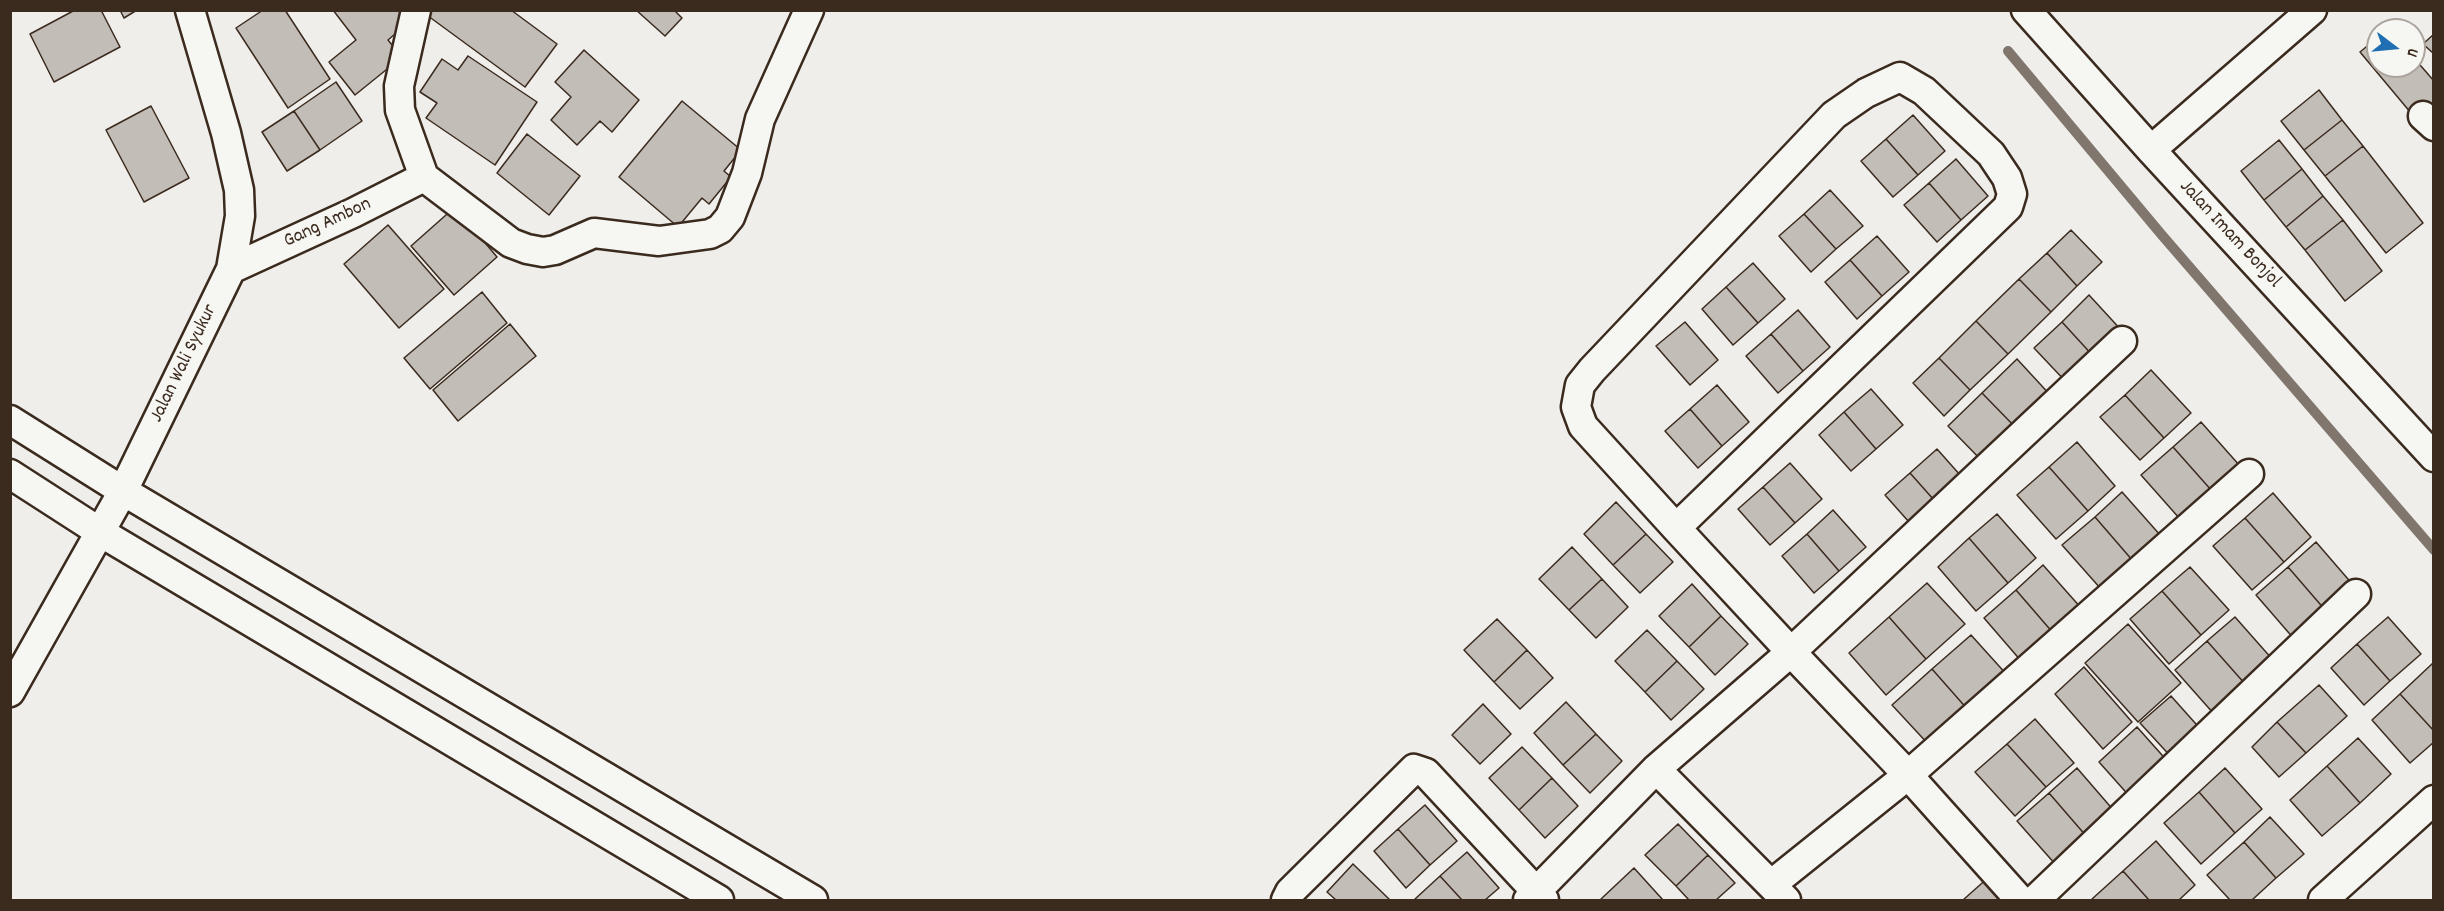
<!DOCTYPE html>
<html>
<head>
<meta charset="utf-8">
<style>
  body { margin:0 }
  #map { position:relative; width:2444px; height:911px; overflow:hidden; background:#efeeea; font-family:Dekko,sans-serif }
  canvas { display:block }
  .frame { position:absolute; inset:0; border:12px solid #3b2a1e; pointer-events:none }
  .north { position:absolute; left:2366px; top:18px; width:60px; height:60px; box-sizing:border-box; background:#f6f6f2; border:2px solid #aba49d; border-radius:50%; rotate:106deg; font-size:16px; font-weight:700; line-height:24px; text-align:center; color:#3b2a1e }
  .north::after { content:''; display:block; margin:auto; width:21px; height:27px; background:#1f6fb2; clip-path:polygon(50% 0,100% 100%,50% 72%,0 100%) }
</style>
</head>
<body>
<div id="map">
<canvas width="2444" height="911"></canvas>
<div class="frame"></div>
<div class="north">U</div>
</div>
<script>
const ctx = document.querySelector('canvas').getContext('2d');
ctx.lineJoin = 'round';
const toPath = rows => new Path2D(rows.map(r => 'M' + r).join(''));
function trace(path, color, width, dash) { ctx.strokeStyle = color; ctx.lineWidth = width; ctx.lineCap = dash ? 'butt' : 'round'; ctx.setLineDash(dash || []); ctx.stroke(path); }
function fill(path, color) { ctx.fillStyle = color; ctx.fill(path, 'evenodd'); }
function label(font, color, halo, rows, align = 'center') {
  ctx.font = font + ' Dekko,sans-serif'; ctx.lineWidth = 6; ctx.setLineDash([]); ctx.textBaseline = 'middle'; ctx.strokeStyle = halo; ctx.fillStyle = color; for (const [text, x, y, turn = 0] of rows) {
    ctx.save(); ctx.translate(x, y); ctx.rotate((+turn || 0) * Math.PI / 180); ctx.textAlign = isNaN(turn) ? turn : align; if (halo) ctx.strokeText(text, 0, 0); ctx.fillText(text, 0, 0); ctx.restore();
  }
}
const stream = toPath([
  [2008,51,2161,234,2434,550]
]);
const building = toPath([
  [75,10,101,10,120,47,54,82,30,34,75,10],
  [120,10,137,10,124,18,120,10],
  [263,10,285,10,330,79,288,108,236,28,263,10],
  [333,10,400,10,409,22,388,40,402,57,355,95,329,62,356,40,333,10],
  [427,10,511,10,557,44,525,87,424,13,427,10],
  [636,10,674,10,682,18,665,36,636,10],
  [2434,34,2434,54,2423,44,2434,34],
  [2378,37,2378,66,2414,66,2414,58,2434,81,2434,105,2416,119,2360,52,2378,37],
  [584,50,639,100,612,132,600,121,577,145,551,120,571,97,555,82,584,50],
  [468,56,537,102,495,165,426,118,437,103,420,92,442,59,458,70,468,56],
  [336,82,362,121,320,150,294,111,336,82],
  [2319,90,2342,120,2304,150,2281,121,2319,90],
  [682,101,741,150,724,171,731,177,709,204,702,198,678,227,619,177,682,101],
  [151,106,189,178,144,202,106,130,151,106],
  [294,111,320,150,287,171,262,132,294,111],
  [1913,115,1945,151,1918,175,1886,139,1913,115],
  [2342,120,2363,146,2325,176,2304,150,2342,120],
  [527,134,580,176,549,215,497,173,527,134],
  [1886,139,1918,175,1893,197,1861,161,1886,139],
  [2279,140,2302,169,2264,200,2241,171,2279,140],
  [2363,146,2423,223,2386,253,2325,176,2363,146],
  [1956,159,1988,196,1961,220,1929,183,1956,159],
  [2302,169,2323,196,2286,227,2264,200,2302,169],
  [1929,183,1961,220,1937,242,1904,205,1929,183],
  [1830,190,1863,226,1836,249,1804,214,1830,190],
  [2323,196,2343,220,2305,250,2286,227,2323,196],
  [455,207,497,257,454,295,411,246,455,207],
  [1804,214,1836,249,1811,272,1779,236,1804,214],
  [2343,220,2382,271,2345,301,2305,250,2343,220],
  [388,225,444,289,399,328,344,264,388,225],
  [2071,230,2102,262,2077,286,2047,253,2071,230],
  [1877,236,1909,272,1882,296,1850,260,1877,236],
  [2047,253,2077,286,2051,312,2019,279,2047,253],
  [1850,260,1882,296,1857,319,1825,282,1850,260],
  [1753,263,1785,299,1758,323,1726,287,1753,263],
  [2019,279,2051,312,2008,354,1976,321,2019,279],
  [1726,287,1758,323,1733,345,1702,309,1726,287],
  [482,292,507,323,430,389,404,358,482,292],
  [2089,295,2123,332,2095,358,2062,322,2089,295],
  [1798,310,1830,347,1803,371,1771,334,1798,310],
  [1976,321,2008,354,1970,390,1939,358,1976,321],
  [1685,322,1718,360,1690,385,1656,346,1685,322],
  [2062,322,2095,358,2068,384,2034,348,2062,322],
  [510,324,536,356,458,421,433,390,510,324],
  [1771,334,1803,371,1778,393,1746,356,1771,334],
  [1939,358,1970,390,1944,416,1913,383,1939,358],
  [2017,359,2053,398,2019,431,1982,393,2017,359],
  [2151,370,2191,413,2164,438,2125,395,2151,370],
  [1717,385,1749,422,1722,446,1690,409,1717,385],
  [1871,389,1903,425,1876,449,1844,412,1871,389],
  [1982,393,2019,431,1985,464,1948,426,1982,393],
  [2125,395,2164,438,2140,460,2100,417,2125,395],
  [1690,409,1722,446,1698,468,1665,431,1690,409],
  [1844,412,1876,449,1851,471,1819,435,1844,412],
  [2201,422,2240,466,2212,491,2173,447,2201,422],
  [2077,442,2115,486,2088,511,2049,467,2077,442],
  [2173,447,2212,491,2180,519,2141,475,2173,447],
  [1937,449,1969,485,1942,509,1910,473,1937,449],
  [1790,463,1822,499,1795,523,1763,487,1790,463],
  [2049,467,2088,511,2056,539,2017,495,2049,467],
  [1910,473,1942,509,1917,531,1885,495,1910,473],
  [1763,487,1795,523,1770,545,1738,509,1763,487],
  [2122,492,2161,536,2133,561,2095,517,2122,492],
  [2273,493,2311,537,2284,562,2245,518,2273,493],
  [1616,502,1646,534,1613,565,1584,534,1616,502],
  [1833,510,1866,547,1839,571,1807,534,1833,510],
  [1997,514,2036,558,2008,583,1969,538,1997,514],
  [2095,517,2133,561,2101,589,2062,545,2095,517],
  [2245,518,2284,562,2252,590,2213,546,2245,518],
  [1646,534,1673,562,1640,593,1613,565,1646,534],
  [1807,534,1839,571,1814,593,1782,556,1807,534],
  [1969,538,2008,583,1976,611,1938,567,1969,538],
  [2316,542,2354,586,2326,611,2288,567,2316,542],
  [1572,547,1602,579,1569,610,1539,579,1572,547],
  [2043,565,2082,609,2054,634,2016,590,2043,565],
  [2190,567,2229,610,2201,635,2162,591,2190,567],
  [2288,567,2326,611,2295,640,2256,595,2288,567],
  [1602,579,1628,607,1596,638,1569,610,1602,579],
  [1927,583,1965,624,1926,659,1889,617,1927,583],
  [1692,584,1721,616,1689,647,1659,616,1692,584],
  [2016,590,2054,634,2022,662,1984,618,2016,590],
  [2162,591,2201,635,2169,664,2130,619,2162,591],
  [1721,616,1748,644,1715,675,1689,647,1721,616],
  [1889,617,1926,659,1886,695,1849,653,1889,617],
  [2235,617,2273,660,2246,685,2207,641,2235,617],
  [2388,617,2421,654,2390,681,2357,644,2388,617],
  [1497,619,1527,650,1494,682,1464,650,1497,619],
  [2128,624,2181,683,2138,722,2085,663,2128,624],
  [1647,630,1677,661,1645,692,1615,661,1647,630],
  [1971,635,2008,676,1969,711,1932,669,1971,635],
  [2207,641,2246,685,2214,714,2175,670,2207,641],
  [2357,644,2390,681,2364,705,2331,668,2357,644],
  [1527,650,1553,678,1520,709,1494,682,1527,650],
  [1677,661,1704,689,1671,720,1645,692,1677,661],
  [2433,663,2434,664,2434,731,2400,694,2433,663],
  [2084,667,2132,722,2103,749,2055,694,2084,667],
  [1932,669,1969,711,1930,746,1892,705,1932,669],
  [2319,685,2347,716,2306,753,2277,722,2319,685],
  [2400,694,2434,731,2434,742,2410,763,2372,720,2400,694],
  [2171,696,2204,733,2174,760,2140,723,2171,696],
  [1566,702,1596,734,1563,765,1534,733,1566,702],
  [1483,704,1511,734,1480,764,1452,735,1483,704],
  [2035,719,2074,763,2046,787,2007,744,2035,719],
  [2277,722,2306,753,2279,777,2252,747,2277,722],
  [2137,727,2170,764,2132,799,2099,762,2137,727],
  [1596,734,1622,761,1590,793,1563,765,1596,734],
  [2358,738,2391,774,2360,803,2327,766,2358,738],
  [2007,744,2046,787,2015,816,1975,772,2007,744],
  [1522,747,1552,778,1519,810,1489,778,1522,747],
  [2327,766,2360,803,2322,836,2290,800,2327,766],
  [2077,768,2115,812,2087,837,2049,793,2077,768],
  [2225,768,2262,809,2235,833,2199,792,2225,768],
  [1552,778,1578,806,1545,838,1519,810,1552,778],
  [2199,792,2235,833,2201,864,2164,823,2199,792],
  [2049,793,2087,837,2056,865,2017,821,2049,793],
  [1425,805,1457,841,1430,865,1398,829,1425,805],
  [2270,817,2304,854,2276,878,2244,842,2270,817],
  [1678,824,1708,855,1676,886,1645,855,1678,824],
  [1398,829,1430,865,1406,888,1374,851,1398,829],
  [2156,841,2195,885,2179,900,2149,900,2123,871,2156,841],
  [2244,842,2276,878,2252,900,2230,900,2207,875,2244,842],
  [1467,852,1499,888,1485,900,1462,900,1440,876,1467,852],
  [1708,855,1735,883,1716,900,1689,900,1676,886,1708,855],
  [1353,864,1389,899,1388,900,1336,900,1327,892,1353,864],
  [1634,868,1663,900,1602,900,1601,899,1634,868],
  [2123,871,2149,900,2094,900,2092,899,2123,871],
  [1440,876,1462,900,1417,900,1415,899,1440,876],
  [1990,876,2012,900,1963,900,1990,876]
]);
const street = toPath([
  [416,10,399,86,400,110,424,177,511,243,527,249,543,252,555,250,594,233,659,241,710,234,720,229,730,217,747,173,760,119,809,10],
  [2026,10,2151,150,2434,457],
  [2423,116,2434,126],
  [2151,150,2312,10],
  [231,269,353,213,424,177],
  [10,420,123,491,813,900],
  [10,474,100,532,719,900],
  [1676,528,2008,207,2012,194,2007,178,1991,154,1924,91,1900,77,1866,93,1834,115,1592,370,1580,385,1576,407,1583,426,1676,528,1791,652,1908,775,2020,900],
  [10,692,123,491,231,269,240,216,239,190,226,133,190,10],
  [1656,769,1786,900],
  [1772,884,1908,775,2249,474],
  [1286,900,1290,892,1414,769,1426,773,1544,900],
  [1528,900,1656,769,1791,652,2122,341],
  [2035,900,2356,594],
  [2323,900,2434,800]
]);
const streetNames = [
  ["Gang Ambon",328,224,-25],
  ["Jalan Imam Bonjol",2229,235,47],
  ["Jalan Wali Syukur",185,364,-64]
];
trace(stream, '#81766d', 10);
fill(building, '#c2bdb7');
trace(building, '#3b2a1e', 1.5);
trace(street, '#3b2a1e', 33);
trace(street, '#f6f6f2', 28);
label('20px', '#3b2a1e', '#f6f6f2', streetNames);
</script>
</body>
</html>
